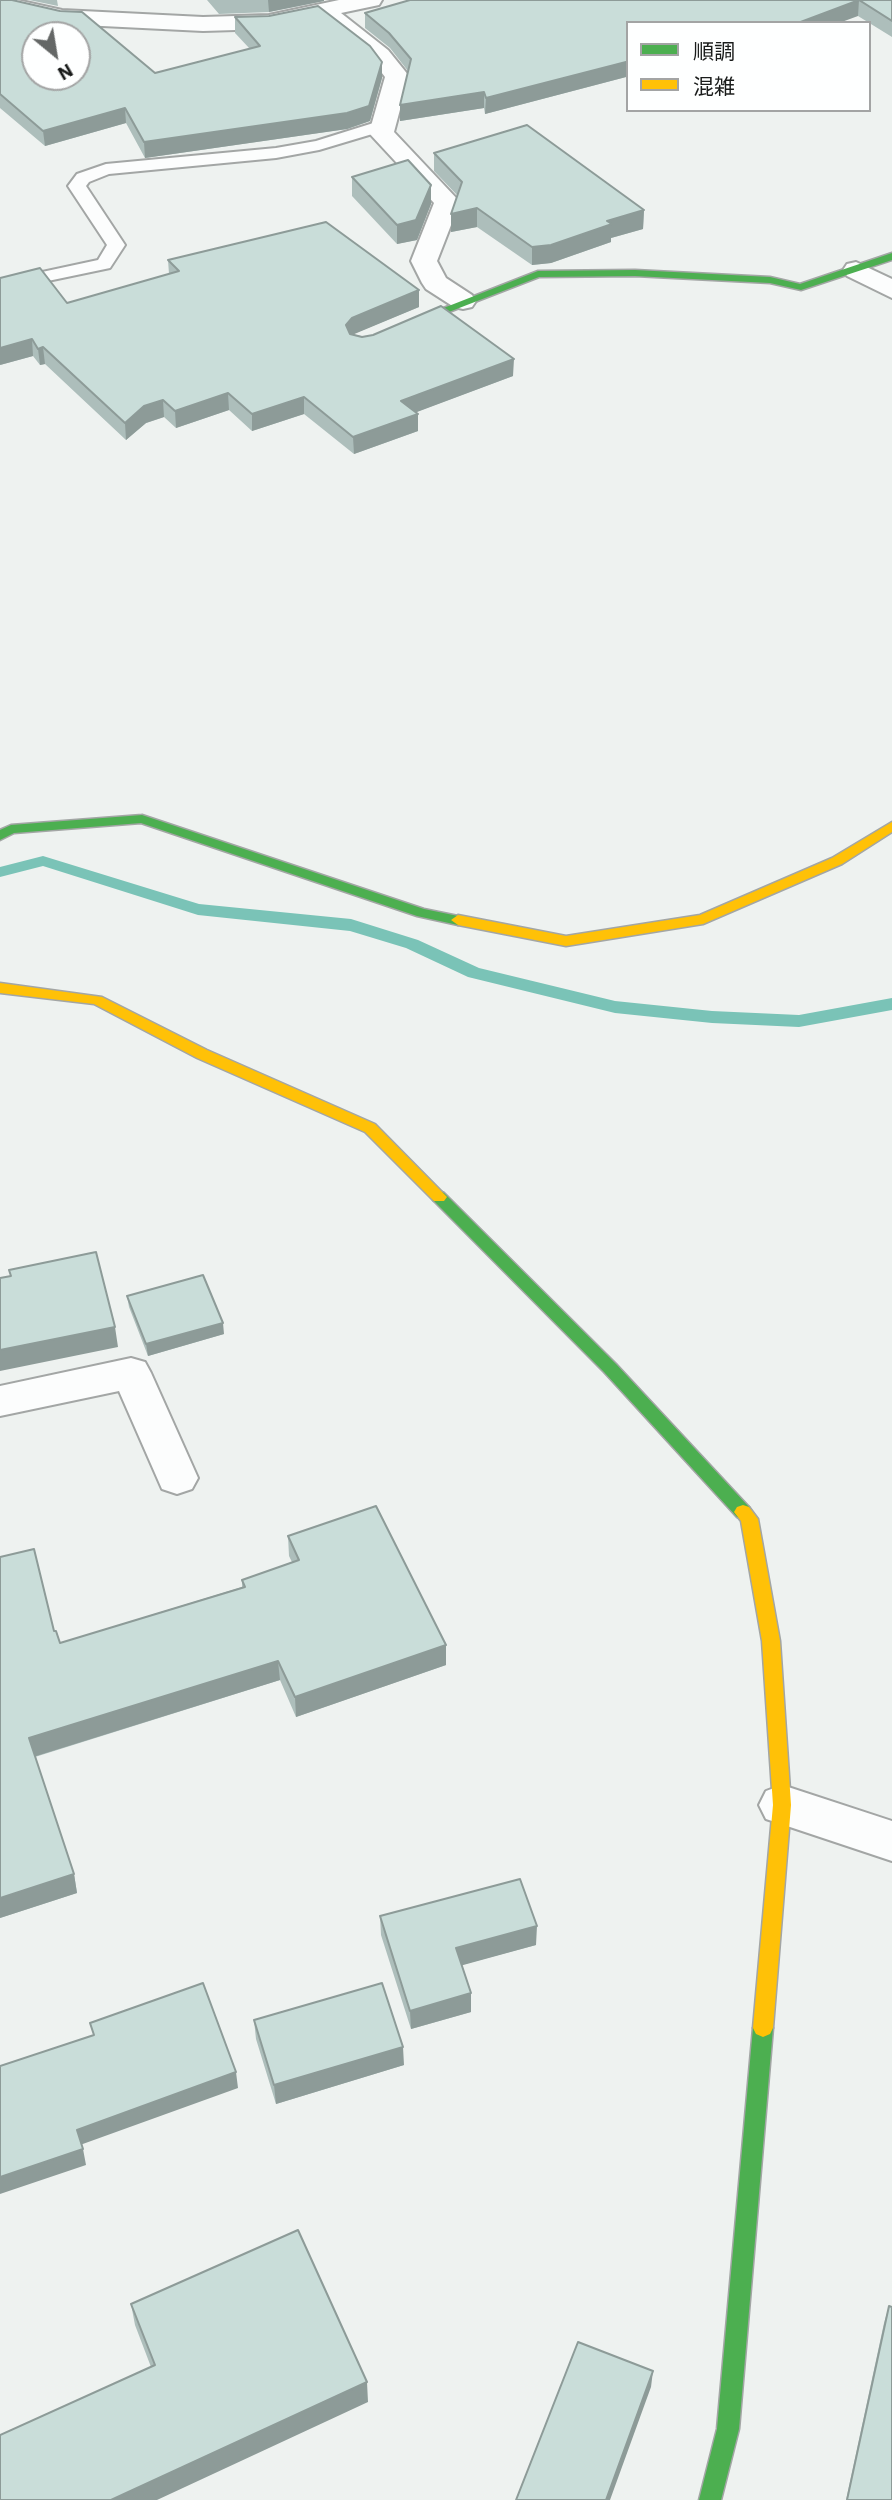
<!DOCTYPE html>
<html>
<head>
<meta charset="utf-8">
<style>
  body { margin:0 }
  #map { position:relative; width:892px; height:2500px; overflow:hidden; background:#eef2f0; font-family:"IBM Plex Sans","Noto Sans JP",sans-serif }
  canvas { display:block }
  .legend { position:absolute; left:626px; top:21px; width:245px; height:91px; box-sizing:border-box; background:#feffff; border:2px solid #a3a4a4; margin:0; padding:9px 12px; list-style:none; font-size:21px; color:#1a1c1b }
  .legend li { display:flex; align-items:center; gap:14px; height:35px }
  .legend b { width:35px; border:2px solid #a3a4a4 }
  .north { position:absolute; left:21px; top:21px; width:70px; height:70px; box-sizing:border-box; background:#feffff; border:2px solid #a3a4a4; border-radius:50%; rotate:150deg; font-size:19px; font-weight:700; line-height:28px; text-align:center; color:#1a1c1b }
  .north::after { content:''; display:block; margin:auto; width:24px; height:32px; background:#646766; clip-path:polygon(50% 0,100% 100%,50% 72%,0 100%) }
</style>
</head>
<body>
<div id="map">
<canvas width="892" height="2500"></canvas>
<ul class="legend">
<li><b style="height:9px;background:#4caf50"></b>順調</li>
<li><b style="height:9px;background:#ffc107"></b>混雑</li>
</ul>
<div class="north">N</div>
</div>
<script>
const ctx = document.querySelector('canvas').getContext('2d');
ctx.lineJoin = 'round';
const toPath = rows => new Path2D(rows.map(r => 'M' + r).join(''));
function fill(path, color) { ctx.fillStyle = color; ctx.fill(path, 'evenodd'); }
function trace(path, color, width, dash) { ctx.strokeStyle = color; ctx.lineWidth = width; ctx.lineCap = dash ? 'butt' : 'round'; ctx.setLineDash(dash || []); ctx.stroke(path); }
const stream = toPath([
  [43,856,199,904,351,919,418,940,479,968,615,1001,712,1011,799,1015,892,998,892,1010,799,1027,712,1023,615,1013,468,977,406,948,350,931,198,915,43,866,0,877,0,867,43,856]
]);
const lane = toPath([
  [383,120,389,121,391,125,389,129,319,150,276,158,109,174,89,182,86,186,125,245,110,268,0,291,0,281,98,260,107,245,68,186,77,174,106,164,276,148,316,141,383,120]
]);
const street = toPath([
  [0,0,17,0,62,10,203,17,269,15,339,0,382,0,379,5,341,13,388,50,409,76,394,132,460,202,437,261,446,278,472,295,476,301,472,307,463,309,454,307,426,289,422,283,411,261,434,203,369,133,385,77,372,60,320,18,269,29,203,31,62,24,0,10,0,0],
  [856,262,892,279,892,298,847,276,843,270,847,264,856,262],
  [131,1358,145,1362,151,1373,198,1478,192,1489,177,1494,162,1489,119,1391,0,1416,0,1386,131,1358],
  [782,1785,892,1821,892,1861,766,1819,759,1805,766,1791,782,1785]
]);
const fast = toPath([
  [892,253,892,260,801,290,770,283,635,276,539,277,400,331,390,329,538,271,635,270,770,277,800,284,892,253],
  [142,815,424,909,463,917,465,920,458,925,417,916,141,823,14,833,0,840,0,830,11,825,142,815],
  [439,1191,444,1193,616,1364,749,1507,752,1512,749,1517,743,1519,737,1517,604,1372,434,1201,431,1197,434,1193,439,1191],
  [763,2019,770,2022,773,2028,739,2429,721,2500,699,2500,717,2429,753,2028,756,2022,763,2019]
]);
const slow = toPath([
  [892,822,892,832,842,864,703,924,566,946,458,925,451,920,458,915,566,936,700,915,832,858,892,822],
  [0,983,102,997,207,1050,375,1124,447,1197,444,1201,434,1201,365,1132,197,1058,94,1004,0,993,0,983],
  [743,1505,749,1507,758,1519,780,1641,791,1805,773,2028,770,2034,763,2037,756,2034,753,2028,773,1805,762,1641,741,1521,734,1512,737,1507,743,1505]
]);
const wall = toPath([
  [0,0,155,73,250,49,235,33,235,17,382,62,382,78,370,121,347,129,145,158,126,123,45,146,0,108],
  [29,0,57,0,58,6],
  [207,0,324,0,324,1,269,12,219,14],
  [892,0,892,37,858,16,628,23,628,79,626,77,485,114,484,108,400,121,408,71,390,48,365,28,365,13],
  [434,153,644,210,643,229,611,238,611,242,551,263,532,265,477,227,451,232,451,214,457,195,434,171],
  [352,177,431,185,431,204,417,240,397,244,352,196],
  [168,260,419,290,419,307,353,334,513,376,416,412,418,431,354,454,304,414,252,431,229,410,176,428,164,417,146,423,126,440,45,364,40,365,33,356,0,365,67,303,169,274],
  [127,1296,224,1334,148,1356,129,1307],
  [288,1536,446,1665,296,1717,280,1680,35,1757,74,1874,77,1893,0,1918,0,1557,54,1631,60,1643,242,1587,242,1580,292,1562,289,1556],
  [380,1916,536,1945,461,1965,471,2012,411,2029,381,1935],
  [254,2020,404,2065,276,2104,256,2039],
  [131,2304,368,2402,151,2367,135,2325],
  [889,2306,892,2500,846,2500,884,2323]
]);
const shadedWall = toPath([
  [268,0,324,0,324,1,269,12],
  [859,0,858,16,839,23,798,23],
  [382,62,382,78,370,121,347,129,145,158,144,142],
  [626,62,626,77,485,114,486,98],
  [484,92,484,108,400,121,400,105],
  [125,108,126,123,45,146,43,131],
  [431,185,431,204,417,240,397,244,397,225],
  [477,208,477,227,451,232,451,214],
  [644,210,643,229,611,238,611,242,551,263,532,265,532,247,607,221],
  [419,290,419,307,352,335,347,342,346,325,352,318],
  [32,339,33,356,0,365,0,348],
  [43,347,45,364,40,365,38,349],
  [514,359,513,376,401,418,401,401],
  [228,393,229,410,176,428,175,411],
  [304,397,304,414,252,431,252,414],
  [163,400,164,417,146,423,126,440,125,423,144,406],
  [418,414,418,431,354,454,353,437],
  [223,1323,224,1334,148,1356,146,1344],
  [115,1327,118,1347,0,1371,0,1350],
  [446,1645,446,1665,296,1717,295,1697],
  [278,1661,280,1680,33,1757,29,1738],
  [74,1874,77,1893,0,1918,0,1898],
  [537,1926,536,1945,456,1967,456,1948],
  [471,1993,471,2012,411,2029,410,2011],
  [403,2047,404,2065,276,2104,274,2085],
  [236,2072,238,2088,80,2145,77,2130],
  [83,2149,86,2165,0,2194,0,2177],
  [653,2371,651,2387,610,2500,606,2500],
  [367,2382,368,2402,157,2500,111,2500]
]);
const building = toPath([
  [0,0,12,0,60,11,82,12,155,73,260,46,235,17,269,16,318,6,370,46,382,62,369,106,347,113,144,142,125,108,43,131,0,94,0,0],
  [35,35,77,35,77,77,35,77,35,35],
  [410,0,892,0,892,21,859,0,798,23,628,23,628,63,626,62,486,98,484,92,400,105,411,59,389,33,365,13,410,0],
  [527,125,644,210,607,221,612,224,551,245,532,247,477,208,451,214,462,182,434,153,527,125],
  [408,160,431,185,416,220,397,225,352,177,408,160],
  [326,222,419,290,352,318,346,325,350,334,362,337,373,335,441,306,514,359,401,401,418,414,353,437,304,397,252,414,228,393,175,411,163,400,144,406,125,423,43,347,38,349,32,339,0,348,0,278,40,268,67,303,179,271,168,260,326,222],
  [96,1252,115,1327,0,1350,0,1278,11,1276,9,1270,96,1252],
  [203,1275,223,1323,146,1344,127,1296,203,1275],
  [376,1506,446,1645,295,1697,278,1661,29,1738,74,1874,0,1898,0,1557,34,1549,54,1631,56,1631,60,1643,245,1587,242,1580,299,1560,288,1536,376,1506],
  [520,1879,537,1926,456,1948,471,1993,410,2011,380,1916,520,1879],
  [203,1983,236,2072,77,2130,83,2149,0,2177,0,2066,94,2035,90,2023,203,1983],
  [382,1983,403,2047,274,2085,254,2020,382,1983],
  [298,2230,367,2382,111,2500,0,2500,0,2435,155,2365,131,2304,298,2230],
  [889,2306,892,2307,892,2500,847,2500,889,2306],
  [578,2342,653,2371,606,2500,516,2500,578,2342]
]);
fill(stream, '#7ac3b7');
trace(lane, '#a3a6a5', 4);
trace(street, '#a3a6a5', 4);
trace(fast, '#a3a6a5', 3);
trace(slow, '#a3a6a5', 3);
fill(lane, '#fcfdfd');
fill(street, '#fcfdfd');
fill(fast, '#4caf50');
fill(slow, '#ffc107');
fill(wall, '#adbebb');
fill(shadedWall, '#8d9b98');
fill(building, '#c9ddd9');
trace(building, '#8d9b98', 2);
</script>
</body>
</html>
